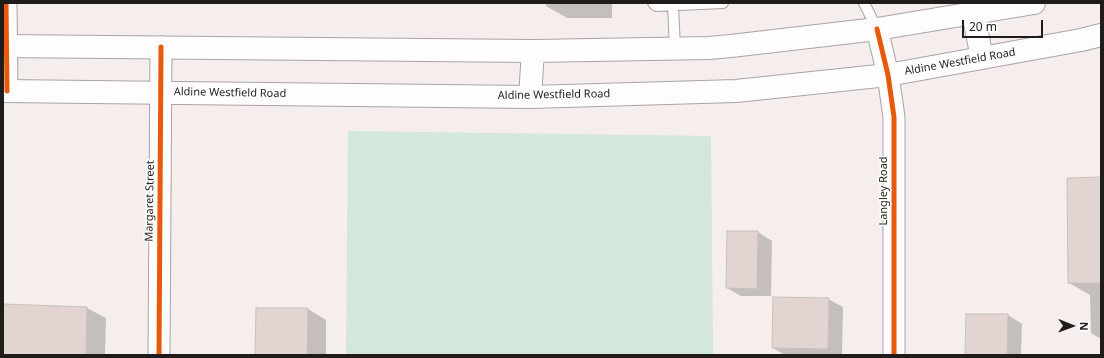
<!DOCTYPE html>
<html>
<head>
<meta charset="utf-8">
<style>
  body { margin:0 }
  #map { position:relative; width:1104px; height:358px; overflow:hidden; background:#f5eeec; font-family:"Noto Sans",sans-serif }
  canvas { display:block }
  .frame { position:absolute; inset:0; border:4px solid #201c1a; pointer-events:none }
  .north { position:absolute; left:1052px; top:306px; width:40px; height:40px; -webkit-text-stroke:3px #fff; paint-order:stroke; rotate:91deg; font-size:11px; font-weight:700; line-height:16px; text-align:center; color:#201c1a }
  .north::after { content:''; display:block; margin:auto; width:14px; height:18px; background:#201c1a; clip-path:polygon(50% 0,100% 100%,50% 72%,0 100%) }
  .scale { position:absolute; left:962px; top:20px; width:81px; height:18px; box-sizing:border-box; border:2px solid #201c1a; border-top:0; padding-left:5px; font-size:12px; line-height:14px; white-space:nowrap; color:#201c1a; -webkit-text-stroke:3px #fff; paint-order:stroke }
</style>
</head>
<body>
<div id="map">
<canvas width="1104" height="358"></canvas>
<div class="frame"></div>
<div class="north">N</div>
<div class="scale">20 m</div>
</div>
<script>
const ctx = document.querySelector('canvas').getContext('2d');
ctx.lineJoin = 'round';
function fill(path, color) { ctx.fillStyle = color; ctx.fill(path, 'evenodd'); }
const toPath = rows => new Path2D(rows.map(r => 'M' + r).join(''));
function trace(path, color, width, dash) { ctx.strokeStyle = color; ctx.lineWidth = width; ctx.lineCap = dash ? 'butt' : 'round'; ctx.setLineDash(dash || []); ctx.stroke(path); }
function label(font, color, halo, rows, align = 'center') {
  ctx.font = font + ' "Noto Sans",sans-serif'; ctx.lineWidth = 3; ctx.setLineDash([]); ctx.textBaseline = 'middle'; ctx.strokeStyle = halo; ctx.fillStyle = color; for (const [text, x, y, turn = 0] of rows) {
    ctx.save(); ctx.translate(x, y); ctx.rotate((+turn || 0) * Math.PI / 180); ctx.textAlign = isNaN(turn) ? turn : align; if (halo) ctx.strokeText(text, 0, 0); ctx.fillText(text, 0, 0); ctx.restore();
  }
}
const green = toPath([
  [348,131,711,136,713,355,346,355]
]);
const shadow = toPath([
  [546,3,612,3,612,18,567,18,546,6],
  [1101,178,1101,339,1091,333,1090,295,1069,283],
  [758,232,772,241,771,296,741,296,727,288],
  [828,299,843,307,842,355,783,355,783,354,773,348],
  [3,305,87,308,106,318,105,355,3,355],
  [308,309,326,320,326,355,256,355],
  [1008,315,1022,324,1021,355,966,355]
]);
const building = toPath([
  [1101,177,1101,283,1068,283,1067,178,1101,177],
  [727,231,758,231,757,289,726,288,727,231],
  [773,297,829,298,828,349,772,348,773,297],
  [3,304,87,307,86,355,3,355,3,304],
  [256,308,308,308,307,355,255,355,256,308],
  [966,314,1008,314,1007,355,965,355,966,314]
]);
const lane = toPath([
  [653,3,656,6,723,3],
  [864,3,877,29],
  [673,6,675,48]
]);
const street = toPath([
  [6,3,7,91],
  [877,29,888,75,894,117,894,355],
  [159,355,161,47]
]);
const secondary = toPath([
  [973,13,982,58],
  [3,46,533,51,709,48,731,46,877,29,1034,3],
  [3,91,530,97,736,91,888,75,1081,40,1101,35],
  [530,97,533,51]
]);
const cycleway = toPath([
  [6,3,7,91],
  [877,29,888,75,894,117,894,355],
  [159,355,161,47]
]);
const streetNames = [
  ["Aldine Westfield Road",960,62,-10],
  ["Aldine Westfield Road",230,93,1],
  ["Aldine Westfield Road",554,95,-1],
  ["Langley Road",884,191,-90],
  ["Margaret Street",150,201,-89]
];
fill(green, '#d3e7db');
fill(shadow, '#0003');
fill(building, '#e2d5d1');
trace(building, '#c6c0bf', 1);
trace(lane, '#a9a4a3', 12);
trace(street, '#a9a4a3', 23);
trace(secondary, '#a9a4a3', 24);
trace(lane, '#fefcfc', 10);
trace(street, '#fefcfc', 21);
trace(secondary, '#fefcfc', 22);
trace(cycleway, '#e8590c', 5);
label('11px', '#201c1a', '#fff', streetNames);
</script>
</body>
</html>
